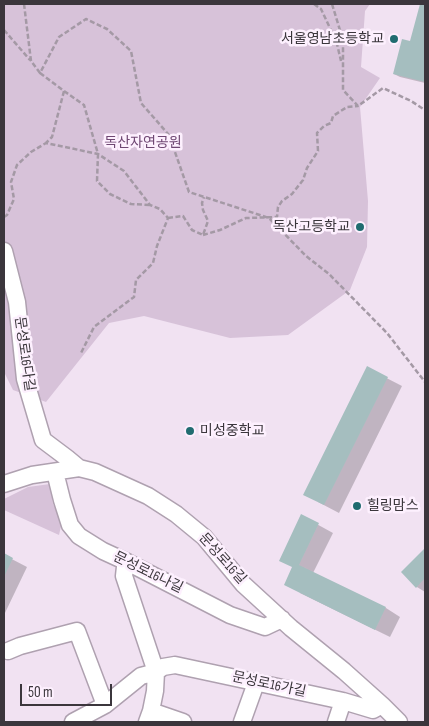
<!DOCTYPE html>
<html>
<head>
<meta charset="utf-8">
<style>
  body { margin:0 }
  #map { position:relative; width:429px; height:726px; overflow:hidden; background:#f1e2f2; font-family:"Sofia Sans Condensed",sans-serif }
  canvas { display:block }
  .frame { position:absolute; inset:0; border:5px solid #3b363c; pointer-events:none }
  .scale { position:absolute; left:20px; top:684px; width:92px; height:22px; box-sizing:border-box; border:2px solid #3b363c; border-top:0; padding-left:6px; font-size:15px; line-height:18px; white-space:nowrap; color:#3b363c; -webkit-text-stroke:4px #fdf0fe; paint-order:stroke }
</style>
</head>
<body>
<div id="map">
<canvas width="429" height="726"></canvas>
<div class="frame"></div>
<div class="scale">50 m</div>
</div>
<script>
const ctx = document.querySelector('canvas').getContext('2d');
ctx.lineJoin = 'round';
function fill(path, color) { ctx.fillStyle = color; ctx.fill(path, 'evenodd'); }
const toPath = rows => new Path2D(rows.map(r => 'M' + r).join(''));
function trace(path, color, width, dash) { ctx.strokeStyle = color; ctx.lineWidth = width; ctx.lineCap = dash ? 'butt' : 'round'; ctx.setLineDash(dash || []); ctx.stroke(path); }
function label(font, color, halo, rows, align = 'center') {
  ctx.font = font + ' "Sofia Sans Condensed","Noto Sans KR",sans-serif'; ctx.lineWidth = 5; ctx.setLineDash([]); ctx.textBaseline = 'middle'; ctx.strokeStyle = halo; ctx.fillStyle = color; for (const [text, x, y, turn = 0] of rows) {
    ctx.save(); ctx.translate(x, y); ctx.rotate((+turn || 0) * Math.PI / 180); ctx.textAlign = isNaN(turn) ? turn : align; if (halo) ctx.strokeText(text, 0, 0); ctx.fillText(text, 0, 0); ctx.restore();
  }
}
const green = toPath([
  [4,4,370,4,365,11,361,67,380,78,360,107,368,201,367,247,350,290,288,335,230,338,144,316,109,323,46,402,13,390,4,372],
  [50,484,53,504,62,522,59,535,4,510,4,499,28,487]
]);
const shadow = toPath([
  [421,4,425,4,425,83,400,77,394,74,411,43],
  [367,368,402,386,339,513,318,502],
  [302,516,333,533,313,573,386,608,400,617,390,637,300,593,293,568],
  [425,550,425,592,417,587,403,572],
  [4,555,27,567,4,615]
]);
const building = toPath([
  [420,4,425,4,425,82,393,74,402,39,410,41],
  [367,366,388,377,324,505,303,495],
  [301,514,319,523,299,565,386,607,375,630,284,585,292,567,279,561],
  [425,548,425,578,416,588,401,572],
  [4,553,13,558,4,577]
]);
const path = toPath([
  [24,4,31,61,40,73,59,37,86,19,107,29,131,51,141,103,169,135,189,192,269,218,306,256,329,274,387,333,425,382],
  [314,4,321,9,329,26,337,44,341,61],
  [332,4,343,40,343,90,358,106,383,88,411,101,425,110],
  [4,30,30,60],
  [40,73,64,91,52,137,46,143],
  [64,91,84,105,98,154,97,181,110,194,131,204,150,205],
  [4,217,7,215,14,199,11,182,17,165,31,152,46,143,98,154,124,171,150,205,160,209,168,218,157,246,153,263,136,280,134,297,94,327,81,353],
  [168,218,183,216,192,230,203,235,208,221,203,210,202,203,204,197],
  [203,235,220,230,246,218,277,217,278,207,282,201,292,194,303,180,307,168,318,151,317,133,324,126,331,123,333,116,347,107,358,106]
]);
const minor = toPath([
  [4,251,17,302,25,379,43,440,67,458,79,468],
  [55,472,62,500,70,525,79,536,103,551,127,562,230,615,265,627,282,619],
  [4,484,32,475,79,468,95,472,148,496,176,514,204,537,243,584,291,628,344,671,382,705,399,722],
  [127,562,125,567,124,576,156,672,155,691,151,711,147,722],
  [8,651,20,646,77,631,105,705],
  [151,711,183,722],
  [73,722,105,705,141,676,156,672,163,667,175,665,343,701,373,710,382,705],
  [242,722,256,683],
  [336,722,343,701]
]);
const markers = [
  [394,39,5,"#206c70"],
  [360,227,5,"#206c70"],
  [190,431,5,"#206c70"],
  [357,506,5,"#206c70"]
];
const poiNames = [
  ["서울영남초등학교",384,39],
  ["독산고등학교",350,227],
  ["미성중학교",200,431,"left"],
  ["힐링맘스",367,506,"left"]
];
const parkNames = [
  ["독산자연공원",143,143]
];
const streetNames = [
  ["문성로16다길",24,354,82],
  ["문성로16길",222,559,48],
  ["문성로16나길",148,573,26],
  ["문성로16가길",269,685,12]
];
fill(green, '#d7c2d9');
fill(shadow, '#0003');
fill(building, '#a5bebf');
trace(minor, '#afa1b0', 19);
trace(path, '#a499a5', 2.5, [5, 2.5]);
trace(minor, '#fff', 16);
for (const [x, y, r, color] of markers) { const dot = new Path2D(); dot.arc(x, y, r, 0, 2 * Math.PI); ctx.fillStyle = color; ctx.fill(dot); trace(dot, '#fdf0fe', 2); }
label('14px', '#3b363c', '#fdf0fe', poiNames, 'right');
label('14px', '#6f4773', '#fdf0fe', parkNames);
label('14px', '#3b363c', '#fdf0fe', streetNames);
</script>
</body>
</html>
